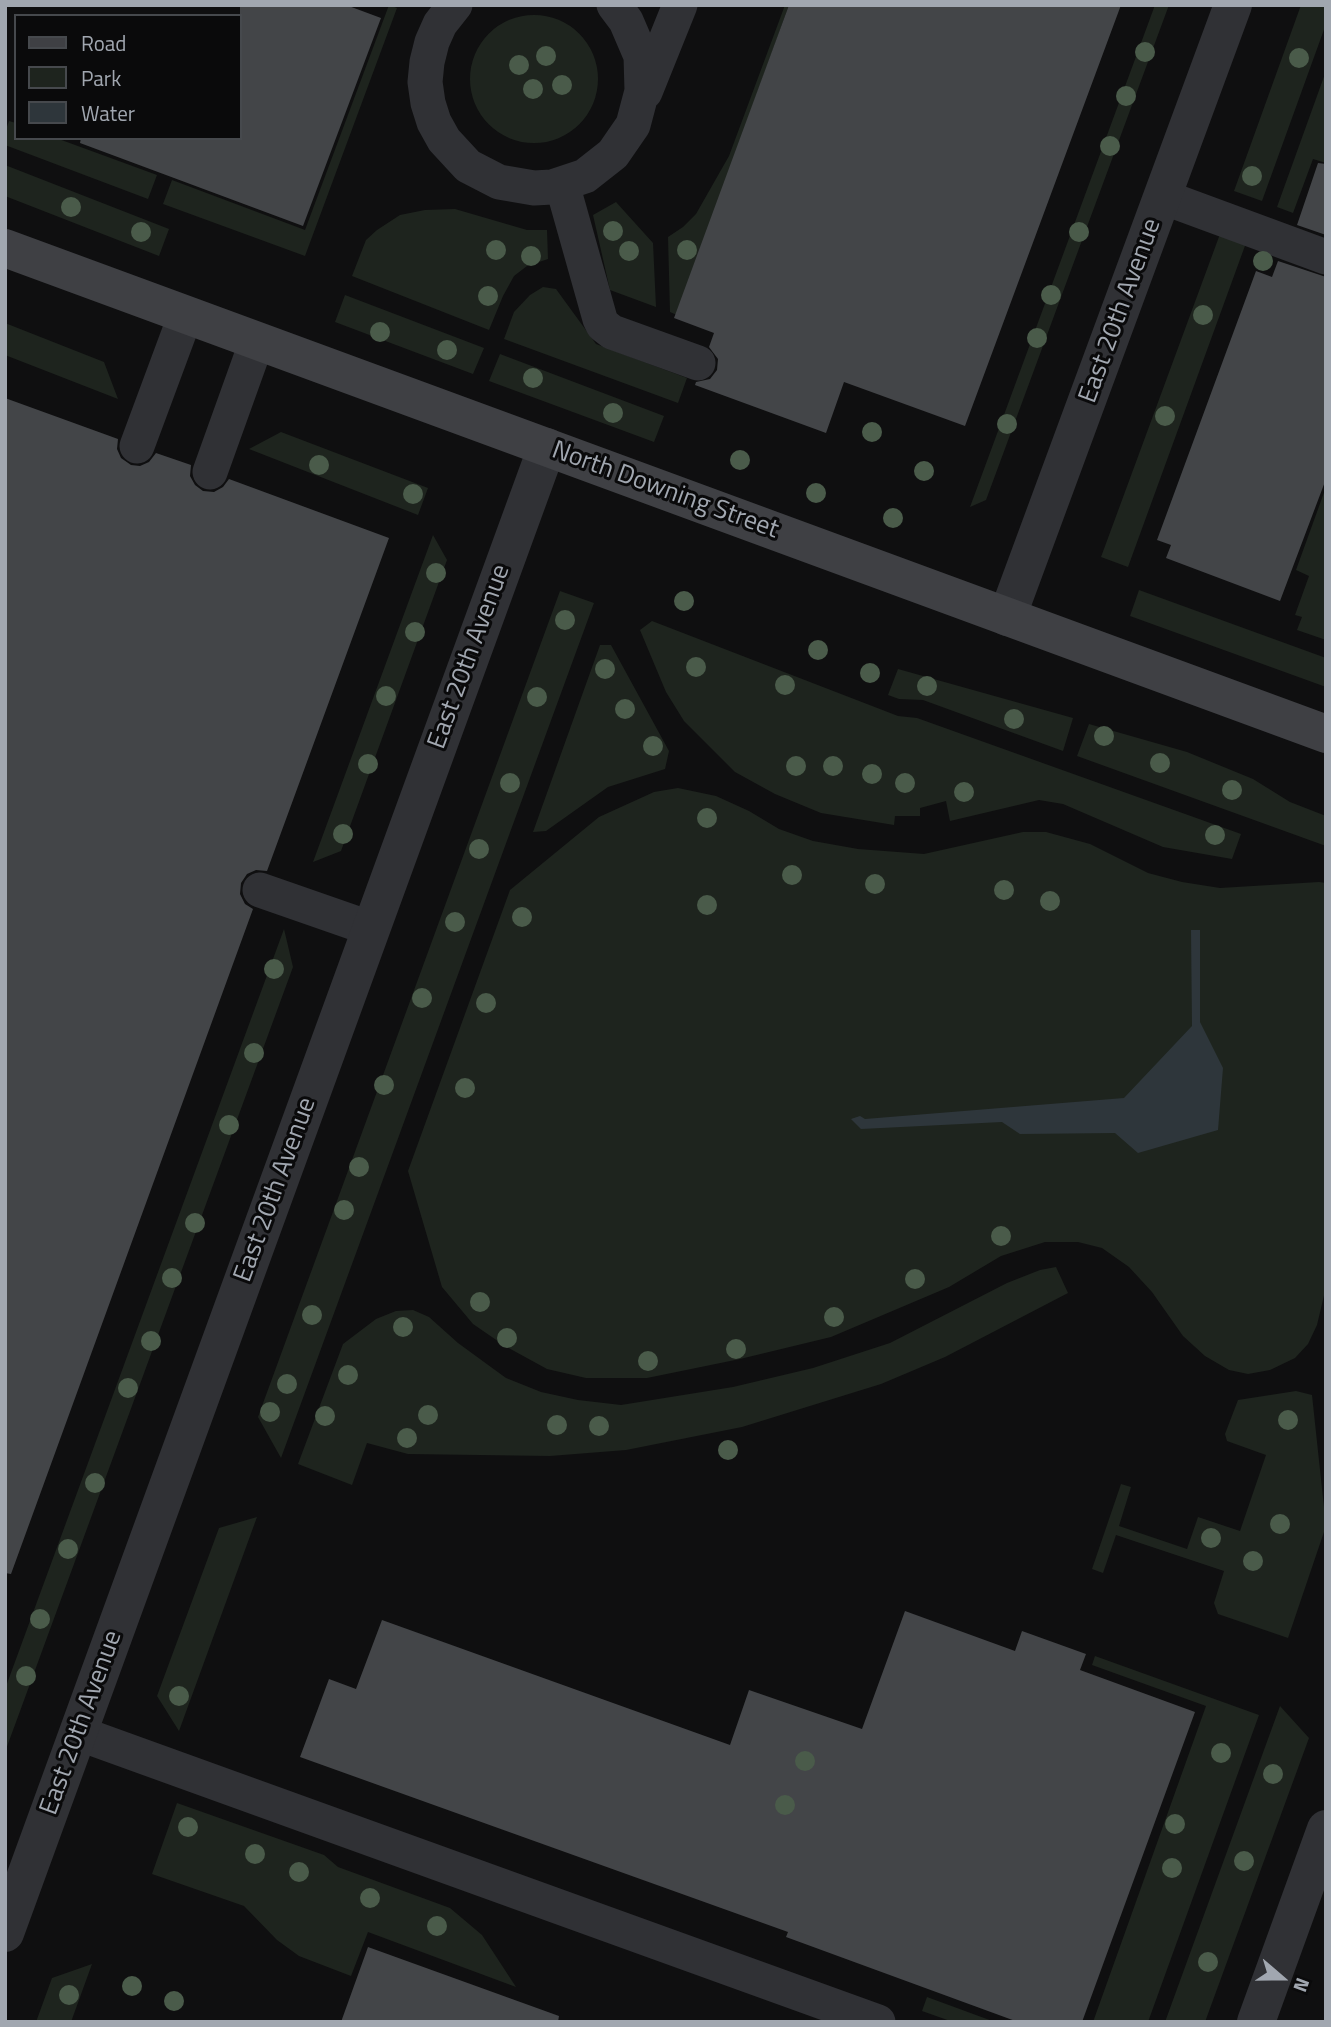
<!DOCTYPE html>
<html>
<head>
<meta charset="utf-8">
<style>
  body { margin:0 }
  #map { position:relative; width:1331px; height:2027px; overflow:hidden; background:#0f0f10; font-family:"Titillium Web",sans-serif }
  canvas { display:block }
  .frame { position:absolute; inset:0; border:7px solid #a1a7b0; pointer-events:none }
  .legend { position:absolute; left:14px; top:14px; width:228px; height:126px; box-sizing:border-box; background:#0a0a0b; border:2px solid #46494d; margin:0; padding:9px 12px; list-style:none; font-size:21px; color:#a1a7b0 }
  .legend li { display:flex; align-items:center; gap:14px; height:35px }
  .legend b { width:35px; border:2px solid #46494d }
  .north { position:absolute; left:1247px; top:1943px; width:70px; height:70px; -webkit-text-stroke:5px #0a0a0b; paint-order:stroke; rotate:110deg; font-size:19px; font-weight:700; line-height:28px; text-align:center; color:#a1a7b0 }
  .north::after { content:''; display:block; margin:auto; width:24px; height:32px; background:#a1a7b0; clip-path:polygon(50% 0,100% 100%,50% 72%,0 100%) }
</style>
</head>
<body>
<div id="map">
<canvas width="1331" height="2027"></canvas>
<div class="frame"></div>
<ul class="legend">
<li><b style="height:9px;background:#3f4044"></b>Road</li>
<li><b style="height:19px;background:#1e241e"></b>Park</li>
<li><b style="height:19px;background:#2e363b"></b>Water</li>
</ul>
<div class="north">N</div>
</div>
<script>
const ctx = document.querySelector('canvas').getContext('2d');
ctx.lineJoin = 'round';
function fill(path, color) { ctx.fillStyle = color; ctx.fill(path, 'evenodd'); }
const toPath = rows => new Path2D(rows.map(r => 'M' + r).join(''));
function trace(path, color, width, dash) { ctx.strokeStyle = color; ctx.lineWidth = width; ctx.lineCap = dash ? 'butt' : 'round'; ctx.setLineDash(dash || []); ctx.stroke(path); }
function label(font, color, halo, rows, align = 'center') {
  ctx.font = font + ' "Titillium Web",sans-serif'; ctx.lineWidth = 6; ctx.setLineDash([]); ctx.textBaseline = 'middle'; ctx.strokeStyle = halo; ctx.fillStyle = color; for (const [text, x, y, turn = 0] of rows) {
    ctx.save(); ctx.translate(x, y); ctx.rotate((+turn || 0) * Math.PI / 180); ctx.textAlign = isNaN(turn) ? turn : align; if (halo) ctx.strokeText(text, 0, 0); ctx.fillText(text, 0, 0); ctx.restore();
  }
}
const green = toPath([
  [389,5,397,8,305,256,163,204,172,180,305,230],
  [785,5,789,5,677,315,670,312,668,237,683,227,696,214,729,156],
  [1155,5,1169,5,986,500,970,507],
  [1301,5,1326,5,1326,24,1262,201,1234,191],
  '470 79a64 64 0 1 1 128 0a64 64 0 1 1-128 0Z',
  [1326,71,1324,145,1326,163,1313,159,1293,213,1277,207],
  [9,121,16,123,16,138,56,138,157,175,148,199,5,145,5,132],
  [5,165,169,229,159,256,5,196],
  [616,202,653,243,656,307,610,290,593,215],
  [455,209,527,230,547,230,548,259,527,266,514,276,503,296,489,330,352,276,366,240,377,230,400,215,425,210],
  [1220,234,1246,243,1128,567,1101,557],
  [543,287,556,289,596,344,687,378,678,403,504,339,514,312,530,295],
  [345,295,484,348,473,374,335,322],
  [5,323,104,362,118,399,5,355],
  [500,354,664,416,654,442,489,381],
  [281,432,428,488,418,515,249,449],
  [1326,487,1326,640,1297,630,1302,617,1295,615,1309,576,1296,570],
  [433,535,447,560,341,851,313,862],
  [1139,590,1326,658,1326,687,1130,616],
  [560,591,594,603,281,1458,258,1417],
  [652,621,898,716,917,718,1241,834,1232,859,1163,847,1063,804,1039,800,950,821,946,801,920,808,920,816,895,816,894,825,821,813,775,794,735,772,684,721,666,692,640,630],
  [600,645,611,645,669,751,665,769,608,787,546,831,533,832],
  [898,669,1073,718,1063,751,923,700,899,699,888,695],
  [1089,724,1187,752,1253,779,1290,802,1326,816,1326,846,1077,756],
  [678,788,716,796,749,811,779,829,813,841,858,849,924,854,1023,832,1046,832,1090,844,1148,873,1182,882,1220,888,1319,882,1326,883,1326,1287,1317,1325,1308,1344,1295,1358,1270,1370,1248,1374,1229,1370,1205,1356,1183,1336,1152,1292,1129,1267,1102,1248,1078,1242,1045,1242,1001,1256,949,1287,831,1337,740,1359,647,1378,586,1378,547,1369,505,1346,473,1324,442,1287,408,1171,510,890,599,817,654,792],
  [284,929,293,967,5,1752,5,1689],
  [1056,1267,1068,1293,945,1357,881,1384,742,1427,626,1450,550,1456,408,1454,367,1443,352,1485,298,1464,343,1344,376,1319,396,1311,413,1310,429,1317,458,1343,506,1378,541,1392,578,1400,621,1405,733,1387,813,1368,890,1343,1007,1283,1040,1270],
  [1296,1391,1312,1395,1326,1526,1288,1638,1218,1614,1214,1603,1224,1571,1116,1535,1103,1573,1092,1569,1121,1484,1131,1487,1119,1526,1187,1549,1198,1517,1240,1531,1266,1455,1227,1441,1225,1434,1238,1400],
  [257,1517,179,1731,157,1696,219,1528],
  [1095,1656,1259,1715,1148,2022,1093,2022,1206,1706,1092,1665],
  [1280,1706,1309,1738,1205,2022,1165,2022],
  [177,1803,324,1855,338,1867,450,1908,482,1935,516,1987,368,1932,351,1976,299,1956,277,1940,244,1906,152,1874],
  [92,1964,71,2022,36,2022,52,1978],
  [927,1997,995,2022,953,2022,922,2011]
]);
const water = toPath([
  [1191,930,1200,930,1200,1022,1223,1068,1218,1130,1138,1153,1115,1133,1020,1134,1002,1122,861,1129,851,1119,860,1116,865,1119,1124,1098,1192,1026]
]);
const building = toPath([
  [240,5,346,5,381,18,303,226,80,143,81,138,240,138],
  [789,5,1121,5,965,426,844,382,826,433,695,385,696,382,710,379,717,370,718,359,709,347,714,333,674,318],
  [1318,163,1326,164,1326,235,1297,225],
  [1278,261,1326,277,1326,479,1280,601,1166,558,1171,545,1157,540,1256,271,1272,277],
  [5,398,118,439,117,449,121,458,131,465,140,466,149,462,156,453,191,465,190,476,195,485,203,491,214,492,223,487,229,479,389,538,267,871,256,870,247,874,241,883,240,894,245,904,253,909,11,1574,5,1573],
  [905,1611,1015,1651,1022,1631,1086,1654,1080,1670,1195,1712,1082,2022,1018,2022,786,1937,788,1932,300,1757,329,1679,356,1689,382,1620,730,1745,749,1690,862,1729],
  [368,1947,559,2016,558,2022,341,2022]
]);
const service = toPath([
  [455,5,440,24,432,42,427,62,425,82,428,103,434,122,444,140,468,166,499,182,534,188,552,187,585,176,613,154,633,125,642,91,641,56,626,21,614,5],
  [645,92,680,5],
  [562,184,600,319,603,325,612,332,698,363],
  [1163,197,1326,257],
  [137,446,186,314],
  [210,472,257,341],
  [260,890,372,929],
  [78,1733,878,2022]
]);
const minor = toPath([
  [5,1933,547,447],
  [1256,2022,1326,1829]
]);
const tertiary = toPath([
  [1007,617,1233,5]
]);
const secondary = toPath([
  [5,248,1326,734]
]);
const trees = [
  [1145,52],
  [546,56],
  [1299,58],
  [519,65],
  [562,85],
  [533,89],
  [1126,96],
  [1110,146],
  [1252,176],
  [71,207],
  [613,231],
  [141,232],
  [1079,232],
  [496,250],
  [687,250],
  [629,251],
  [531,256],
  [1263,261],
  [1051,295],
  [488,296],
  [1203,315],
  [380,332],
  [1037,338],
  [447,350],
  [533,378],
  [613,413],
  [1165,416],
  [1007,424],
  [872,432],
  [740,460],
  [319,465],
  [924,471],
  [816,493],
  [413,494],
  [893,518],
  [436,573],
  [684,601],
  [565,620],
  [415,632],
  [818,650],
  [696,667],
  [605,669],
  [870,673],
  [785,685],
  [927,686],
  [386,696],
  [537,697],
  [625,709],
  [1014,719],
  [1104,736],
  [653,746],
  [1160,763],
  [368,764],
  [796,766],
  [833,766],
  [872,774],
  [510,783],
  [905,783],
  [1232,790],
  [964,792],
  [707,818],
  [343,834],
  [1215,835],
  [479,849],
  [792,875],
  [875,884],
  [1004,890],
  [1050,901],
  [707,905],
  [522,917],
  [455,922],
  [274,969],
  [422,998],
  [486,1003],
  [254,1053],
  [384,1085],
  [465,1088],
  [229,1125],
  [359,1167],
  [344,1210],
  [195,1223],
  [1001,1236],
  [172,1278],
  [915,1279],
  [480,1302],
  [312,1315],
  [834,1317],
  [403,1327],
  [507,1338],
  [151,1341],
  [736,1349],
  [648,1361],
  [348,1375],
  [287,1384],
  [128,1388],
  [270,1412],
  [428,1415],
  [325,1416],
  [1288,1420],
  [557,1425],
  [599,1426],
  [407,1438],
  [728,1450],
  [95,1483],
  [1280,1524],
  [1211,1538],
  [68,1549],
  [1253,1561],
  [40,1619],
  [26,1676],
  [179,1696],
  [1221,1753],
  [805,1761],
  [1273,1774],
  [785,1805],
  [1175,1824],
  [188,1827],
  [255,1854],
  [1244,1861],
  [1172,1868],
  [299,1872],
  [370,1898],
  [437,1926],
  [1208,1962],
  [132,1986],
  [69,1995],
  [174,2001]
];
const streetNames = [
  ["East 20th Avenue",1121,311,-70],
  ["North Downing Street",665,491,20],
  ["East 20th Avenue",470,657,-70],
  ["East 20th Avenue",276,1190,-70],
  ["East 20th Avenue",82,1723,-70]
];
fill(green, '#1e241e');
fill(water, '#2e363b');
fill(building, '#434548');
trace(service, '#303135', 35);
trace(minor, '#303135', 38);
trace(tertiary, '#303135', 38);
trace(secondary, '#3f4044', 38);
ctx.fillStyle = '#4a5b4a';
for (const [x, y] of trees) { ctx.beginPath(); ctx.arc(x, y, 10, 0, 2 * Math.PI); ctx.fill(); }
label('26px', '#a1a7b0', '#0a0a0b', streetNames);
</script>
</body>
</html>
